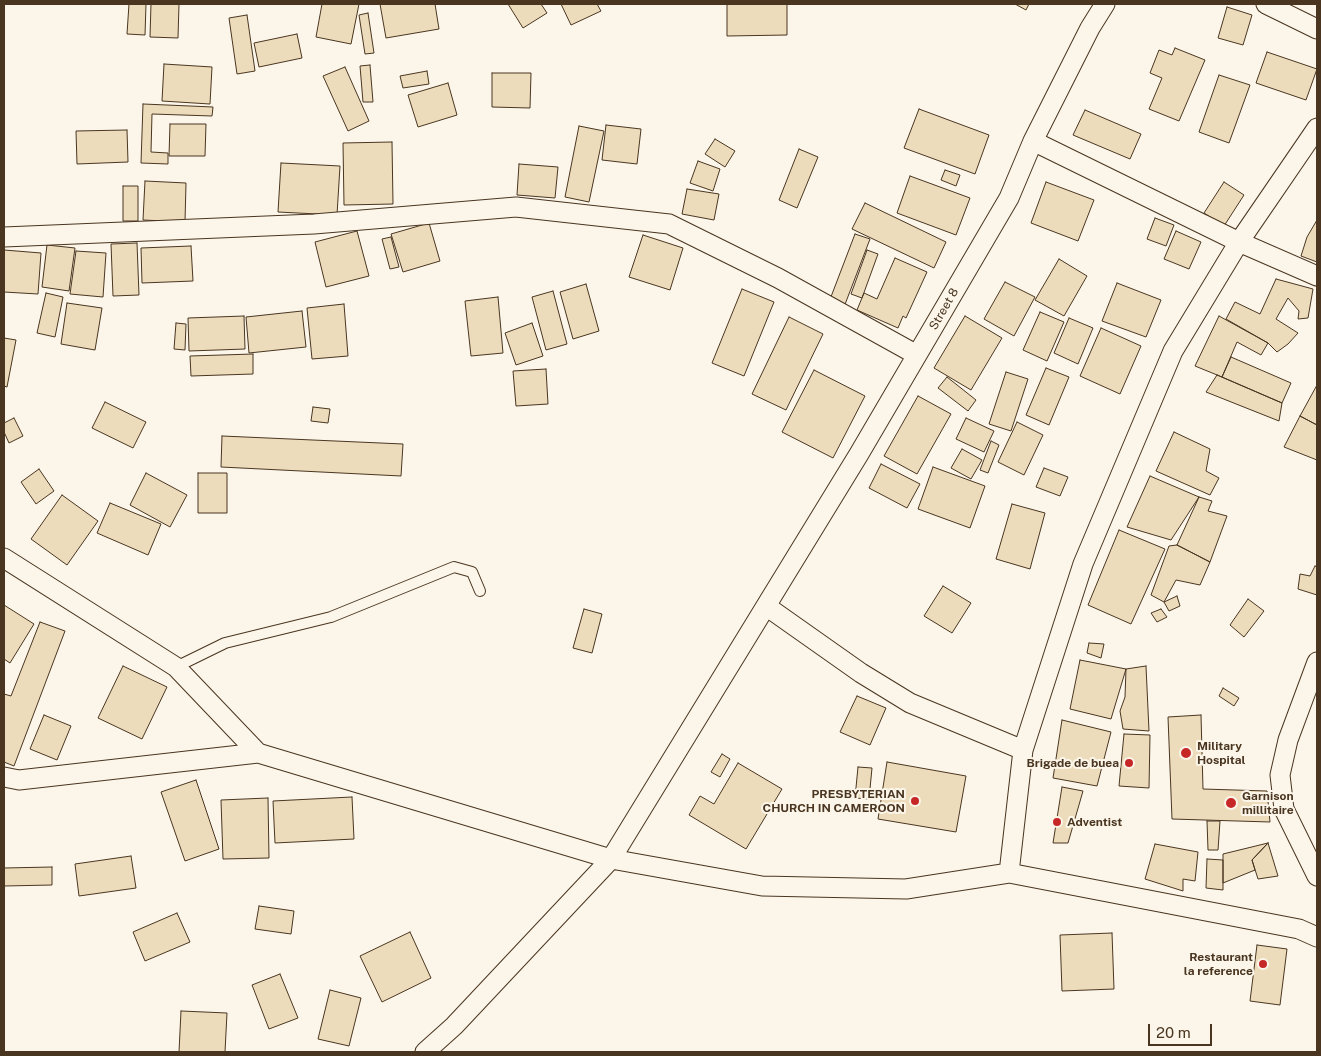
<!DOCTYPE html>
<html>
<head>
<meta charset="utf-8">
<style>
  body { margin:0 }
  #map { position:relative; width:1321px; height:1056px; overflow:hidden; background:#fbf6e9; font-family:"Public Sans",sans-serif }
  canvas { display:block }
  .frame { position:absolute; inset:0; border:5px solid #4a3520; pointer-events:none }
  .scale { position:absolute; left:1148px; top:1024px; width:64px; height:22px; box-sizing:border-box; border:2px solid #4a3520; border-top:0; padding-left:6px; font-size:15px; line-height:18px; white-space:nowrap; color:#4a3520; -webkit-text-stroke:4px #fbf6e9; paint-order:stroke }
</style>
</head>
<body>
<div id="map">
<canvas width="1321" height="1056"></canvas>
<div class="frame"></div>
<div class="scale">20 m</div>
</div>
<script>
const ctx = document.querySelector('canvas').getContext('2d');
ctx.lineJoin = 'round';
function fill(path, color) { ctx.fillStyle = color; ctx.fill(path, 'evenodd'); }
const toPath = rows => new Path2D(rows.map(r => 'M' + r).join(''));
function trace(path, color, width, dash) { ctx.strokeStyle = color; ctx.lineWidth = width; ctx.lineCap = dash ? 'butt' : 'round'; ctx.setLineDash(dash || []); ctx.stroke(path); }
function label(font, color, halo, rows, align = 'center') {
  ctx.font = font + ' "Public Sans",sans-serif'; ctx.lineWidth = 4; ctx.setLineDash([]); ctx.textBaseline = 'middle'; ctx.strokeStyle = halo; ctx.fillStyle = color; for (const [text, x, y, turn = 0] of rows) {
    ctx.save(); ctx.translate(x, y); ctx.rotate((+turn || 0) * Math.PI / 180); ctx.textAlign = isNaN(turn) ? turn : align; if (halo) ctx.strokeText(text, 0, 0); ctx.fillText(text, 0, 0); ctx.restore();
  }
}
const building = toPath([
  [129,4,146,4,145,35,127,34,129,4],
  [151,4,179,4,178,38,150,37,151,4],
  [322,4,359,4,351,44,316,37,322,4],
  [380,4,435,4,439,29,386,38,380,4],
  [508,4,541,4,547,13,523,28,508,4],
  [561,4,597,4,601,11,571,25,561,4],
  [727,4,787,4,787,35,727,36,727,4],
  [1015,4,1029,4,1026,10,1015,4],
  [1227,7,1252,15,1243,45,1218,38,1227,7],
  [368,13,374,53,365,54,359,15,368,13],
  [247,15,255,71,237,74,229,18,247,15],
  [297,34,302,58,259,67,254,43,297,34],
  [1175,48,1205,60,1179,121,1149,109,1162,78,1150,73,1159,50,1172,55,1175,48],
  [1267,52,1317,69,1306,100,1256,83,1267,52],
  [164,64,212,67,210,104,162,101,164,64],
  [370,65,373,102,363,102,360,66,370,65],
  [345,67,369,121,348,131,323,76,345,67],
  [427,71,429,84,403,88,400,76,427,71],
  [492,73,531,73,530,108,492,107,492,73],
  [1219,75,1250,85,1229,143,1199,132,1219,75],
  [448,83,457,115,418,127,408,95,448,83],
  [143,104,213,107,212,116,152,114,151,152,168,153,168,164,141,163,143,104],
  [919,109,989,135,975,174,904,148,919,109],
  [1085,110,1141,134,1130,159,1073,135,1085,110],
  [170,124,206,124,205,156,169,156,170,124],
  [606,125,641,129,637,164,602,160,606,125],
  [579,126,604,131,589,202,565,197,579,126],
  [127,130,128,162,77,164,76,131,127,130],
  [715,139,735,151,725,167,705,154,715,139],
  [392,142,393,204,344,205,343,143,392,142],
  [799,149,818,157,797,208,779,200,799,149],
  [698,161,720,169,713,191,690,183,698,161],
  [281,163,340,166,337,215,278,212,281,163],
  [519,164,558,167,555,198,517,195,519,164],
  [945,170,960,175,956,186,941,180,945,170],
  [910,176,970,198,956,235,897,213,910,176],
  [145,181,186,183,185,222,143,220,145,181],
  [1046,182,1094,200,1078,241,1031,223,1046,182],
  [1224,182,1244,195,1224,226,1204,213,1224,182],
  [123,186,138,186,138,221,123,221,123,186],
  [687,189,719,194,714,220,682,214,687,189],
  [865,203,946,242,934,268,852,229,865,203],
  [1155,218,1174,225,1166,246,1147,239,1155,218],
  [1317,220,1317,262,1301,256,1307,237,1317,220],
  [429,223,440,261,403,272,391,234,429,223],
  [357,231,369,276,326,287,315,242,357,231],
  [1176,231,1201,242,1189,269,1164,259,1176,231],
  [855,234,870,239,844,307,829,302,855,234],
  [643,235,683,248,670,290,629,277,643,235],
  [391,237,399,267,390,269,382,239,391,237],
  [137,243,139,295,113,296,111,244,137,243],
  [47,245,75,248,69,291,42,287,47,245],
  [191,246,193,281,142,283,141,248,191,246],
  [4,250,41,253,38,294,4,292,4,250],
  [867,250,878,254,862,298,851,294,867,250],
  [76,251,106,253,103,297,70,294,76,251],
  [895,258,927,272,906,318,903,316,898,328,857,310,864,293,877,299,895,258],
  [1059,259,1087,276,1064,316,1035,300,1059,259],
  [1276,279,1313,289,1308,318,1298,319,1299,311,1288,298,1276,319,1298,333,1288,344,1277,352,1268,343,1226,319,1235,302,1260,314,1276,279],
  [1005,282,1035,297,1014,336,984,319,1005,282],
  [1117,283,1161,300,1146,337,1102,321,1117,283],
  [586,284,599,331,573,339,560,292,586,284],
  [742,289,774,302,744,376,712,363,742,289],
  [553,291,567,344,546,350,532,297,553,291],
  [46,293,63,297,55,337,37,333,46,293],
  [498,297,503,353,471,356,465,301,498,297],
  [67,303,102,308,95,350,61,344,67,303],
  [344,304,348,356,312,359,307,308,344,304],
  [302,311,306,347,249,353,246,317,302,311],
  [1040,312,1064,322,1047,361,1023,350,1040,312],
  [244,316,245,349,189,351,188,318,244,316],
  [965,316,1002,338,971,390,934,368,965,316],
  [1219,316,1268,343,1261,355,1237,342,1222,377,1195,366,1219,316],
  [789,317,823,334,786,410,752,394,789,317],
  [1069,318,1093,328,1078,364,1054,353,1069,318],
  [176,323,186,324,185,350,174,349,176,323],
  [532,323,543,356,516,365,505,333,532,323],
  [1101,328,1141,346,1120,394,1080,376,1101,328],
  [4,338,16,340,7,387,4,386,4,338],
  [253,354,253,374,191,376,190,356,253,354],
  [1231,357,1291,383,1282,403,1222,377,1231,357],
  [1046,368,1069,377,1049,425,1026,415,1046,368],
  [546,369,548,404,516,406,513,371,546,369],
  [814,370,865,396,833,458,782,432,814,370],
  [1006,372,1028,379,1011,431,989,424,1006,372],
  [1217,375,1282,403,1279,421,1206,392,1217,375],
  [947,377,976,400,968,411,938,388,947,377],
  [1317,385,1317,425,1300,416,1317,385],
  [918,396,951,414,917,474,884,456,918,396],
  [105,402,146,422,133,448,92,428,105,402],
  [313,407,330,409,328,423,311,421,313,407],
  [1300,416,1317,425,1317,460,1284,447,1300,416],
  [14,418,23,436,9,443,4,432,4,423,14,418],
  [966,418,994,431,984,452,956,439,966,418],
  [1017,422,1043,435,1024,475,998,462,1017,422],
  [1174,432,1210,449,1206,471,1219,478,1210,495,1156,471,1174,432],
  [222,436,403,444,401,476,221,467,222,436],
  [991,441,999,445,988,473,980,470,991,441],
  [962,449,982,460,971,479,951,468,962,449],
  [881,464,920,484,907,508,869,488,881,464],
  [933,467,985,486,970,528,918,509,933,467],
  [1044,468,1068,477,1060,496,1036,487,1044,468],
  [39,469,54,491,36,504,21,482,39,469],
  [146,473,187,495,170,527,130,505,146,473],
  [198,473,227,473,227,513,198,513,198,473],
  [1150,476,1199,497,1171,540,1127,527,1150,476],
  [62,495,98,521,67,565,31,539,62,495],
  [1199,497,1212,501,1208,511,1227,516,1210,562,1177,545,1199,497],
  [110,503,161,524,148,555,97,533,110,503],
  [1012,504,1045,513,1030,569,996,559,1012,504],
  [1119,530,1165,549,1131,624,1088,605,1119,530],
  [1177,545,1210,562,1200,585,1176,580,1164,602,1151,595,1169,546,1177,545],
  [1315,566,1317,567,1317,595,1298,589,1300,574,1310,576,1315,566],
  [943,586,971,603,952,633,924,616,943,586],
  [1177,596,1180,606,1169,611,1164,602,1177,596],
  [1248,599,1264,611,1244,637,1230,625,1248,599],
  [4,605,34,624,10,663,4,659,4,605],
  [584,609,602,614,592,653,573,648,584,609],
  [1161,609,1167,617,1157,622,1151,613,1161,609],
  [40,622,65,631,14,766,4,762,4,694,11,696,40,622],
  [1089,643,1104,644,1101,658,1087,653,1089,643],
  [1080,660,1126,669,1111,719,1070,709,1080,660],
  [123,666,167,687,142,739,98,718,123,666],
  [1146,666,1149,731,1123,729,1120,711,1125,697,1126,669,1146,666],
  [1223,688,1239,698,1234,706,1219,696,1223,688],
  [857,696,886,708,870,745,840,732,857,696],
  [44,715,71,726,57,760,30,749,44,715],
  [1201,715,1203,789,1267,791,1270,822,1172,819,1168,717,1201,715],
  [1062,720,1111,732,1097,786,1053,778,1062,720],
  [1124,734,1150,735,1149,788,1119,786,1124,734],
  [722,754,730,759,720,777,711,772,722,754],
  [887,762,966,776,956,832,878,819,887,762],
  [738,763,782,789,746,849,689,815,700,796,714,804,738,763],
  [858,767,872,768,869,799,855,798,858,767],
  [196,780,219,849,185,861,161,792,196,780],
  [1062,787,1083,791,1068,843,1053,843,1062,787],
  [352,797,354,839,275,843,273,801,352,797],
  [268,798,269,858,223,859,221,800,268,798],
  [1207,821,1220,821,1218,850,1208,850,1207,821],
  [1268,843,1252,860,1255,870,1223,883,1223,854,1268,843],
  [1268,843,1278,876,1258,879,1252,860,1268,843],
  [1155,844,1198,852,1195,881,1183,879,1183,891,1145,879,1155,844],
  [131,856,136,888,79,896,75,864,131,856],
  [1207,859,1223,860,1223,890,1206,888,1207,859],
  [52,867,52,885,4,886,4,868,52,867],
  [259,906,294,911,291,934,255,929,259,906],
  [177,913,190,942,145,961,133,932,177,913],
  [410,932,431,978,382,1002,360,956,410,932],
  [1112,933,1114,989,1062,991,1060,935,1112,933],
  [1257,945,1287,949,1280,1005,1250,1001,1257,945],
  [280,974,298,1018,269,1029,252,985,280,974],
  [330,990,361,998,349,1046,318,1039,330,990],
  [181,1011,227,1013,225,1052,179,1052,181,1011]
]);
const service = toPath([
  [176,667,225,643,331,617,454,567,472,572,480,591]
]);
const minor = toPath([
  [1266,4,1317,29],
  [1033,141,1239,242,1317,276],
  [4,237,314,224,516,207,669,224,778,278,917,355],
  [4,558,176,667,258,753,611,859,762,886,906,889,1009,873,1299,929,1317,937],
  [766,606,861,673,910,703,1023,750],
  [1317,662,1288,740,1280,775,1284,809,1317,876],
  [4,777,19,780,258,753],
  [1009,873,1023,750,1083,564,1173,351,1239,242,1317,128],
  [425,1052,454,1026,611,859,859,454,1009,198,1033,141,1090,28,1105,4]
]);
const markers = [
  [1186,753,6,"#c62828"],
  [1129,763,5,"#c62828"],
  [915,801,5,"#c62828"],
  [1231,803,6,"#c62828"],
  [1057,822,5,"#c62828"],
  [1263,964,5,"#c62828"]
];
const streetNames = [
  ["Street 8",944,309,-60]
];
const poiNames = [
  ["Military",1197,746],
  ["Hospital",1197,760],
  ["Brigade de buea",1119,763,"right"],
  ["PRESBYTERIAN",905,794,"right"],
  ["CHURCH IN CAMEROON",905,808,"right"],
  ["Garnison",1242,796],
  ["millitaire",1242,810],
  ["Adventist",1067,822],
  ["Restaurant",1253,957,"right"],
  ["la reference",1253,971,"right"]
];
fill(building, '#ecdcbc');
trace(building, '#4a3520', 1);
trace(service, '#4a3520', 12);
trace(minor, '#4a3520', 21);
trace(service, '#fbf6e9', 10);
trace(minor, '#fbf6e9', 19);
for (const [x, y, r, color] of markers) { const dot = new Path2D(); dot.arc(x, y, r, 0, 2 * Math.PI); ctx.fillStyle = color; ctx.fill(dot); trace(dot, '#fbf6e9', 2); }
label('12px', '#4a3520', '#fbf6e9', streetNames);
label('bold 12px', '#4a3520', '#fbf6e9', poiNames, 'left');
</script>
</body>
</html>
